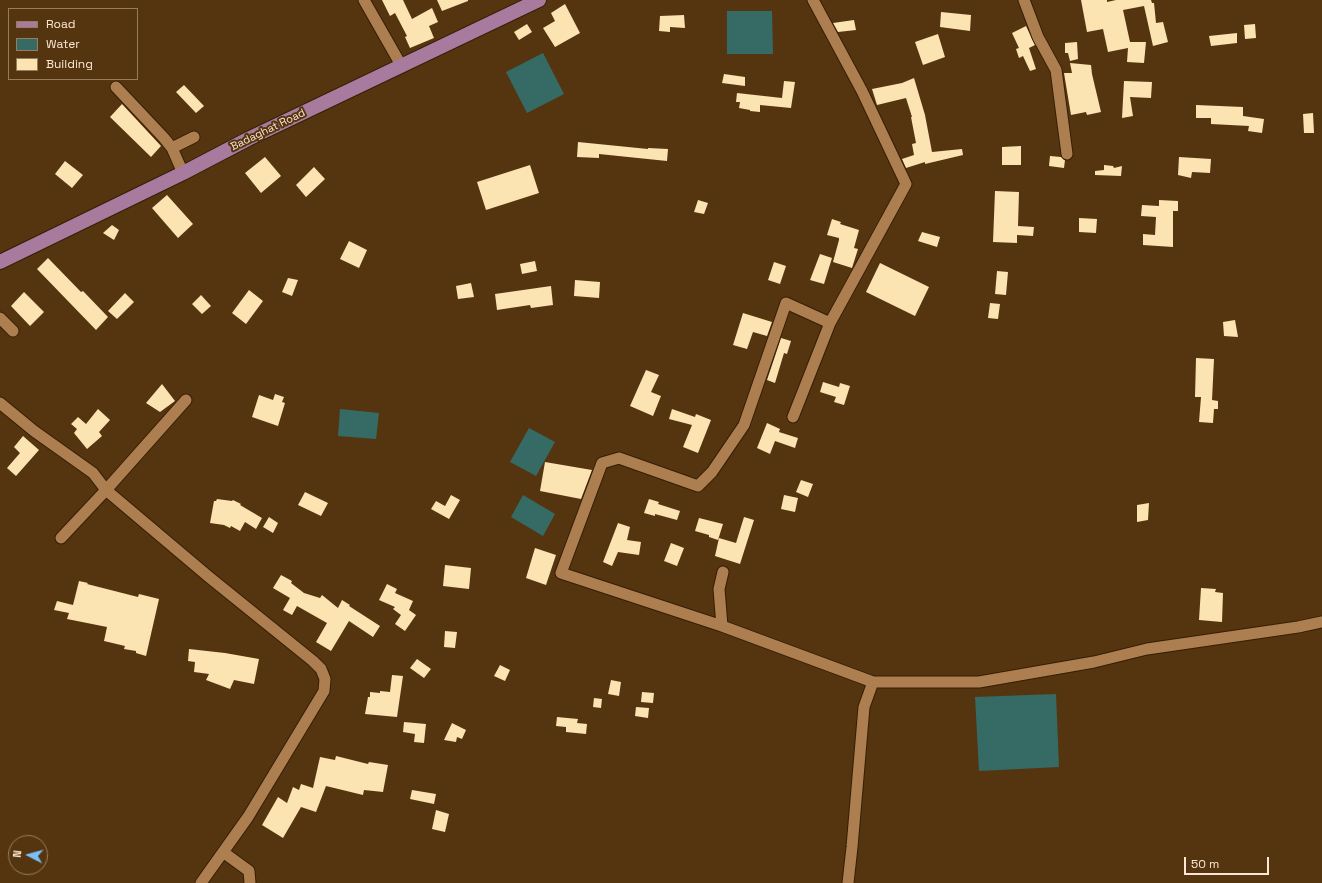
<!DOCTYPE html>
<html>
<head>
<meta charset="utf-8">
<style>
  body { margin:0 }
  #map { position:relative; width:1322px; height:883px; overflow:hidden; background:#553510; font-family:"Space Grotesk",sans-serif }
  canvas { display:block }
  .legend { position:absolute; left:8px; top:8px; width:130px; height:72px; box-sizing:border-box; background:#553510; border:1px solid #977c5e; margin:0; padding:5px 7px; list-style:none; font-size:12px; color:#fbe7d3 }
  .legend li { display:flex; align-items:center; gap:8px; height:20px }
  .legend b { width:20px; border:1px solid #977c5e }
  .north { position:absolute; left:8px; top:835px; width:40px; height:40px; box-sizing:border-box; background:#553510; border:1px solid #977c5e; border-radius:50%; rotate:276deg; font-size:11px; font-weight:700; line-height:16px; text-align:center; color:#fbe7d3 }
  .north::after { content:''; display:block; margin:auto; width:14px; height:18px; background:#7abff8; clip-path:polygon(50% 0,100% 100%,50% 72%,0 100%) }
  .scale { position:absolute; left:1184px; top:857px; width:85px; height:18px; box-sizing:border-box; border:2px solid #fbe7d3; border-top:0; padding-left:5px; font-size:12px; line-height:14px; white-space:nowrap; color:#fbe7d3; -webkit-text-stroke:3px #553510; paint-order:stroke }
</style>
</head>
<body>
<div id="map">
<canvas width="1322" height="883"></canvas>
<ul class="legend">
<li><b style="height:5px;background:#a87a9e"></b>Road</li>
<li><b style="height:11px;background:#356b64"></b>Water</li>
<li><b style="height:11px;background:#fbe3b2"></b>Building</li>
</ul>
<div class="north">N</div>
<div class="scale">50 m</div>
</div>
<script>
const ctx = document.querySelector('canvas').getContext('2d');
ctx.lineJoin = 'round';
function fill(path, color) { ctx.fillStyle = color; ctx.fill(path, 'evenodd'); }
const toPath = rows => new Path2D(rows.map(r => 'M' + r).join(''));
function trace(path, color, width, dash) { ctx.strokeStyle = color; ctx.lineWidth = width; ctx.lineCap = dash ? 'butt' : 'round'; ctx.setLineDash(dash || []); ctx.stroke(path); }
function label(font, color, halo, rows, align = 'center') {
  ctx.font = font + ' "Space Grotesk",sans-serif'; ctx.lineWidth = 4; ctx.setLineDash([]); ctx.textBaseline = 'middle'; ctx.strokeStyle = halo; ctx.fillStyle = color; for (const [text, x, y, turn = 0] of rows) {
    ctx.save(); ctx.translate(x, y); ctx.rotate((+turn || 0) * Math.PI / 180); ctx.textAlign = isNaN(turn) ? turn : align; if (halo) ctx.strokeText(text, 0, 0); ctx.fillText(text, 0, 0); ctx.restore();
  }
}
const water = toPath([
  [727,11,772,11,773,54,727,54],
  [543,53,564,94,527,113,506,72],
  [340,409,379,413,376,439,338,436],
  [529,428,555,442,536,476,510,462],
  [523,495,555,514,543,536,511,517],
  [1056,694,1059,767,979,771,975,697]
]);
const building = toPath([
  [382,0,403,0,412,19,432,8,438,22,429,26,434,38,410,48,405,37,407,36,395,13,390,16],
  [437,0,468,0,468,1,442,11],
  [1081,0,1107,0,1107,2,1116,0,1151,0,1152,3,1154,3,1156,23,1163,22,1168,42,1153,46,1144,6,1123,10,1130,42,1146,42,1144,63,1127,62,1128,48,1108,52,1103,29,1087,32],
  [565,4,580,33,555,47,543,28,555,21,551,13],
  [941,12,971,15,970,31,940,27],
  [684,15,685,28,670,27,670,32,659,31,660,16],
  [854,20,856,30,838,32,833,23],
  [527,24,532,32,519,40,514,32],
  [1255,24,1256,38,1245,39,1244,25],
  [1026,26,1035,45,1029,48,1036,69,1030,71,1023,56,1019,58,1016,49,1019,48,1012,33],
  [1237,33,1237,43,1211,46,1209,36],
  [938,34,945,57,923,65,915,42],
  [1077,42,1078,59,1070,61,1068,53,1065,53,1065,43],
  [1070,63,1091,65,1092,74,1101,112,1087,115,1086,112,1071,115,1064,73,1072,73],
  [724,74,745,77,745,86,722,83],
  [914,78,925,115,932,152,962,149,963,155,925,164,925,162,906,168,902,159,914,155,912,144,916,143,911,117,912,117,906,98,877,105,872,89,902,83],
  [784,81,795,82,791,108,760,105,760,112,750,111,750,110,739,108,740,102,736,102,737,93,782,98],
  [1124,81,1152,82,1151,98,1130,97,1133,116,1122,118],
  [184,85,204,106,196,113,176,92],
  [122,104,161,146,151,157,110,117],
  [1196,105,1243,107,1243,116,1264,119,1262,133,1248,131,1249,126,1211,124,1211,118,1196,118],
  [1313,113,1314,133,1304,133,1303,114],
  [578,142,648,149,648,148,668,149,667,161,599,154,599,158,577,157],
  [1021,146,1021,165,1002,165,1002,147],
  [1050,156,1061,157,1065,160,1064,168,1049,166],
  [265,157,281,176,261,193,245,173],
  [1179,157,1211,159,1210,173,1192,172,1191,178,1178,175],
  [65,161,83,175,72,188,55,174],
  [530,165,539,193,486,210,477,182],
  [1104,165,1113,166,1114,168,1122,166,1121,176,1095,175,1095,171,1104,170],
  [314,167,325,179,306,197,296,185],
  [995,191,1019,192,1018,226,1034,227,1033,236,1017,235,1017,243,993,242],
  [167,195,193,224,178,238,152,208],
  [698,200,708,203,704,214,694,212],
  [1159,200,1178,201,1178,211,1173,211,1173,247,1143,245,1143,234,1155,235,1156,217,1141,216,1142,205,1159,206],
  [1079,218,1097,219,1096,233,1079,232],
  [832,219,841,222,840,224,859,230,854,248,858,249,852,268,833,262,839,240,839,238,827,235],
  [112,225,119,230,114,240,103,233],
  [922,232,940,237,937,247,918,241],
  [349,241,367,250,359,268,340,259],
  [820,254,832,258,824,284,810,280],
  [48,258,81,292,83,291,108,317,96,330,37,269],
  [535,261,537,271,522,274,520,264],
  [774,262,786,266,780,284,768,280],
  [880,263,929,287,915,316,866,292],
  [997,271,1008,272,1006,295,995,294],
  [288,278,298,280,292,296,282,292],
  [575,280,600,282,599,298,574,296],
  [471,283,474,297,458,299,456,286],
  [551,286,553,305,531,308,530,305,497,310,495,294],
  [249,290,263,301,246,324,232,313],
  [24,292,44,312,30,326,11,306],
  [125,293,134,302,117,319,108,311],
  [201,295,211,306,202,314,192,304],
  [990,303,1000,304,998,319,988,318],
  [743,313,772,322,767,336,753,332,747,349,733,345],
  [1235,320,1238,337,1224,336,1223,322],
  [781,338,791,341,787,354,784,353,775,383,767,380],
  [1196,358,1214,359,1212,400,1218,401,1218,409,1214,409,1213,423,1199,422,1201,397,1195,397],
  [646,370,659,375,651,392,661,396,653,416,630,406],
  [823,382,839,387,840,383,850,386,844,405,834,402,836,397,820,392],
  [162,384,175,401,160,412,146,403],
  [275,394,284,397,282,402,285,403,278,426,252,417,259,395,273,400],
  [98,409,110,420,99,432,102,436,87,449,74,433,77,429,71,424,78,417,86,424],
  [672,409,695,417,696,414,711,420,698,453,683,447,692,425,669,419],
  [767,423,780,429,779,432,798,438,795,448,775,441,770,454,757,448],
  [23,436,39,450,16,476,7,468,20,453,14,447],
  [545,462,592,470,581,499,540,491],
  [801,480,813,484,808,497,796,492],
  [305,492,328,503,321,516,298,505],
  [451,495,460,500,449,519,431,509,436,501,445,506],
  [784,495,798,498,795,512,781,509],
  [217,499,232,501,233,500,241,504,240,505,262,518,256,529,245,522,240,531,231,526,230,528,224,525,210,523,214,501,216,501],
  [649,499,659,502,658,504,680,511,677,520,655,514,655,516,644,513],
  [1149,503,1148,520,1137,522,1137,505],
  [269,517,278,523,273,533,263,527],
  [744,517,754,520,740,564,715,556,719,538,736,543],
  [699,518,723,524,718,540,709,537,709,535,695,531],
  [618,523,630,527,627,540,641,542,639,555,618,552,612,566,603,562],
  [671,543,684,548,677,566,664,561],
  [535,548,556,555,546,585,526,578],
  [445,565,471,568,469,589,443,586],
  [281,575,292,581,291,583,304,593,320,598,322,595,338,608,342,600,350,605,349,606,380,626,373,637,349,621,331,651,316,642,327,623,297,606,292,615,283,610,290,598,273,588],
  [79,581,88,583,87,584,138,597,139,594,159,599,146,656,136,653,136,651,124,649,125,646,104,641,107,627,67,619,69,613,54,610,57,601,73,605],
  [387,584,397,589,395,593,413,601,409,610,416,615,405,631,395,624,401,615,393,609,395,607,379,600],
  [1201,588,1216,589,1215,592,1223,593,1222,622,1199,620],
  [445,631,457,632,455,648,444,647],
  [189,649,225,653,259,659,254,684,234,680,230,689,206,680,209,674,194,672,195,662,188,661],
  [417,659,431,669,424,678,410,668],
  [500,665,510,670,505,681,494,676],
  [392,675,403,676,397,717,365,714,368,697,370,697,370,692,380,693,380,691,390,692],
  [611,680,621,682,619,696,608,694],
  [642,692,654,693,653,703,641,702],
  [594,698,602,699,601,708,593,707],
  [636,707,649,708,648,718,635,716],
  [557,717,578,719,577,723,587,724,586,734,566,732,566,727,556,726],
  [404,722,426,724,424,743,414,742,415,734,403,732],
  [452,723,466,730,462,739,457,737,456,742,444,740],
  [336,756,368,764,369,762,388,765,383,792,364,790,363,795,326,786,316,812,301,807,283,838,262,825,278,797,287,803,293,787,299,790,301,784,313,788,320,757,335,760],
  [412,790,436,794,434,804,410,799],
  [436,810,449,814,445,832,432,829]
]);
const minor = toPath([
  [364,0,401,65],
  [1024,0,1038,37,1056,70,1067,154],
  [116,87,164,138,172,148,183,173],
  [172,148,194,137],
  [0,318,13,331],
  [0,403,34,431,93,473,106,490,209,577,313,661,321,669,325,679,324,691,248,817,201,883],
  [793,417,830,323,906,184,862,91,813,0],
  [61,538,106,490,186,400],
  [723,572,719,589,722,626,873,682,864,707,852,847,848,883],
  [722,626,561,573,602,463,619,458,698,486,712,472,744,425,786,303,830,323],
  [873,682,979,682,1094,662,1147,649,1298,627,1322,622],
  [223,852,249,871,250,883]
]);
const major = toPath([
  [0,262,183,173,248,139,539,0]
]);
const streetNames = [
  ["Badaghat Road",268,130,-26]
];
fill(water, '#356b64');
fill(building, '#fbe3b2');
trace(minor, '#351e05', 13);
trace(major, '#351e05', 16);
trace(minor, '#ad7e4f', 11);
trace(major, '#a87a9e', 14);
label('11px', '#fbe7d3', '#553510', streetNames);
</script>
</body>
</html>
